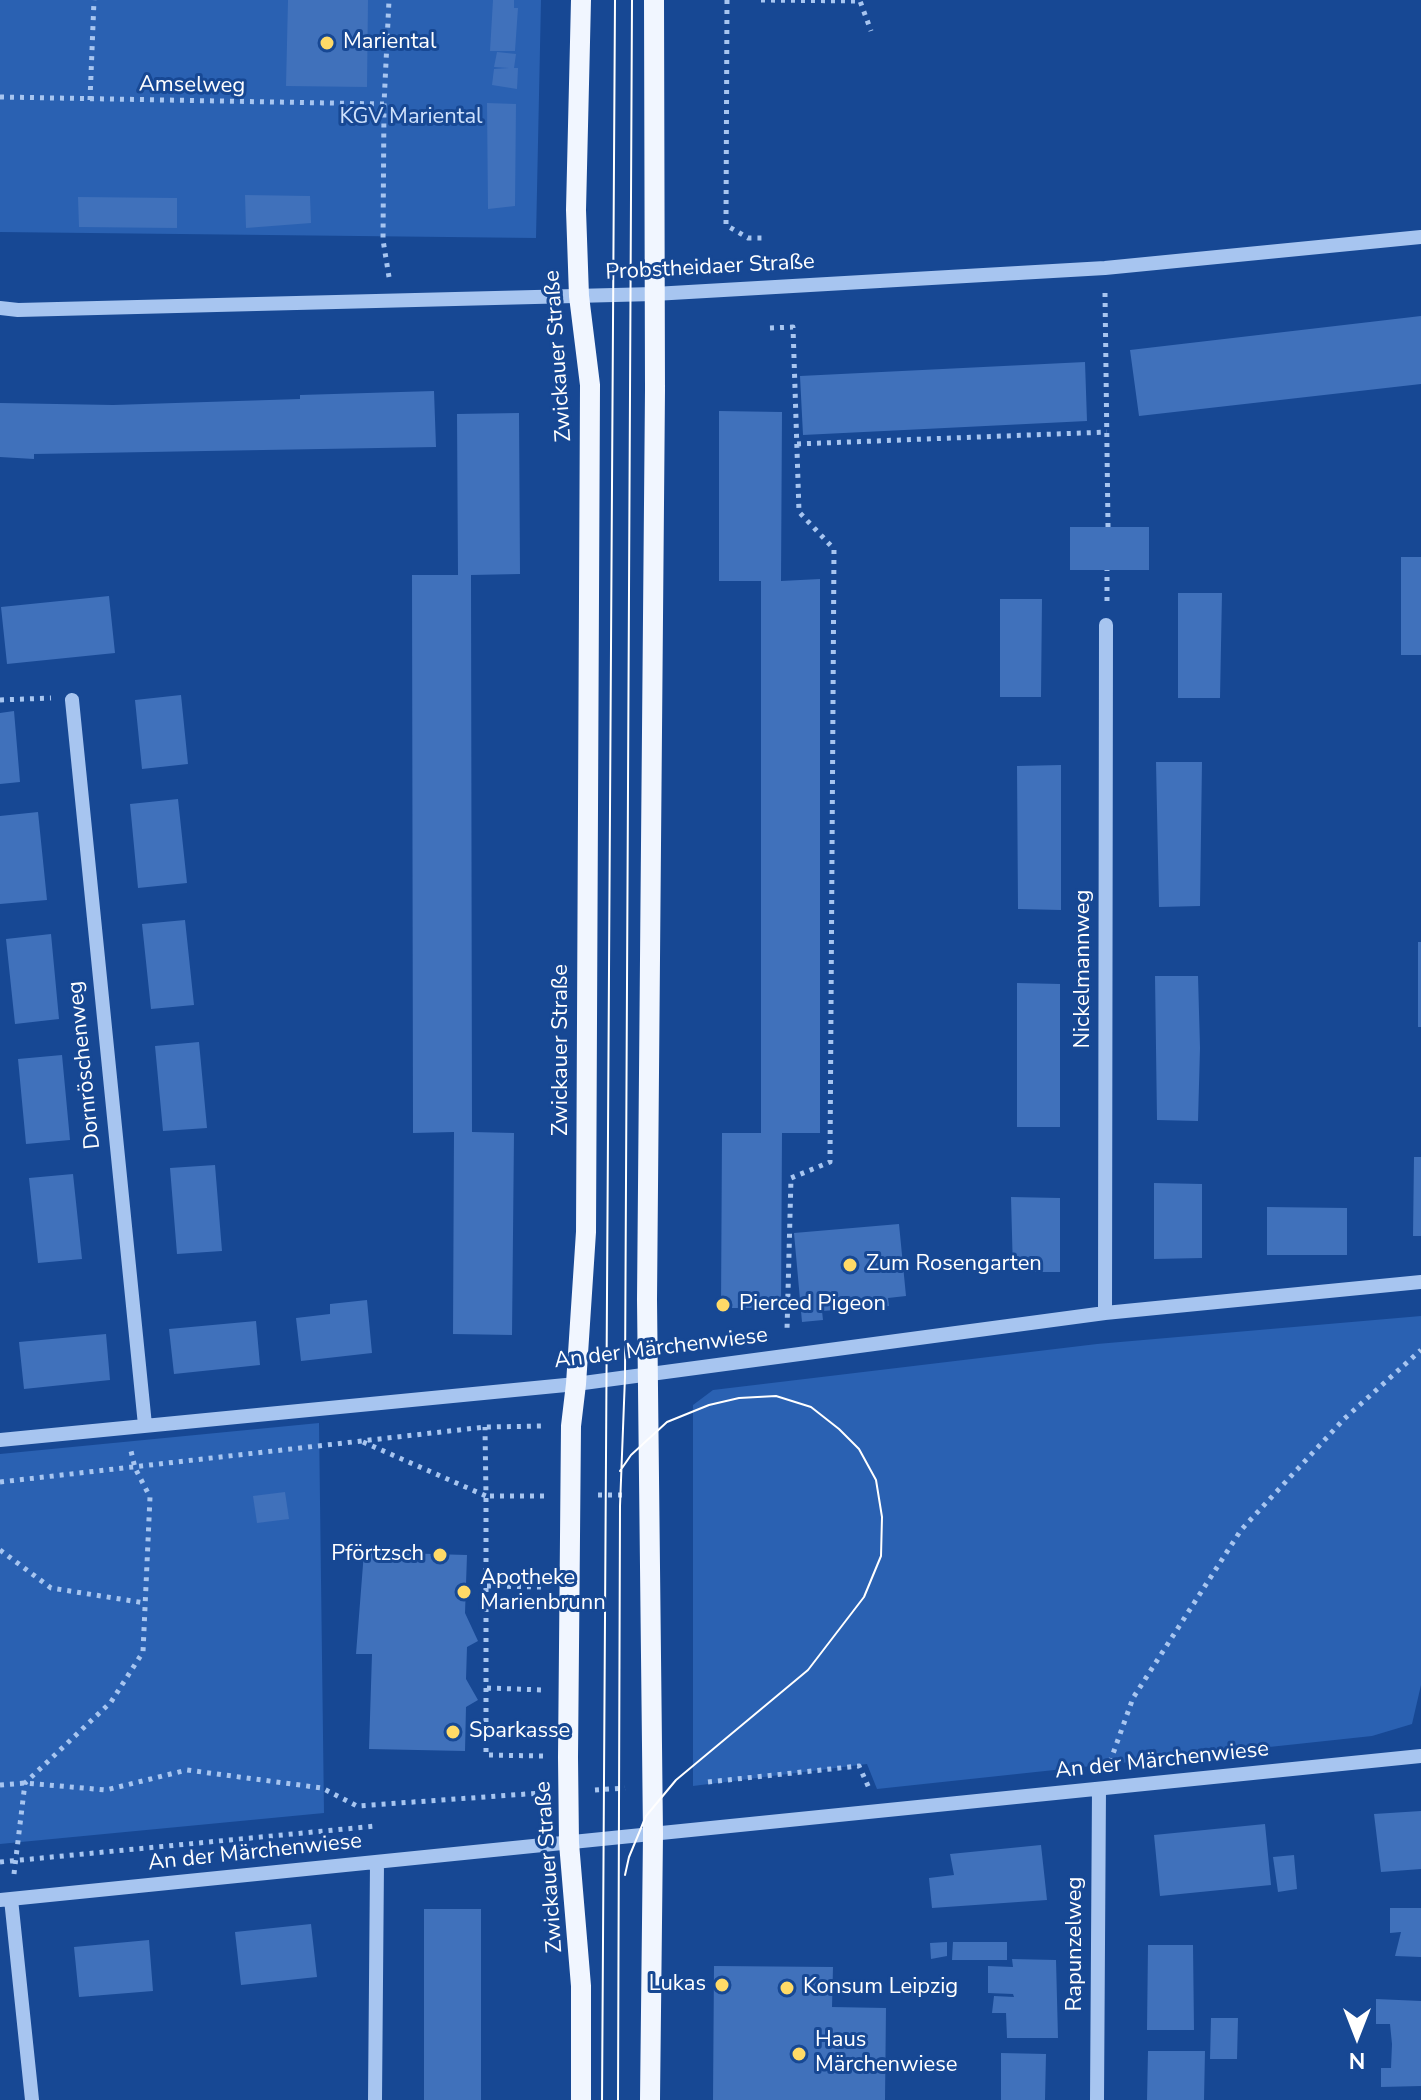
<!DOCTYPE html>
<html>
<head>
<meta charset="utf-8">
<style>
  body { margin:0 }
  #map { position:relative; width:1421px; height:2100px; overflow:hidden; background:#174894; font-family:"Nunito Sans",sans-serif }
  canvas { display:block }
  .north { position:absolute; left:1317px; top:1996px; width:80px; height:80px; -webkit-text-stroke:6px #174894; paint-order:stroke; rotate:180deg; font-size:22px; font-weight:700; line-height:32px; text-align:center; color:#fff }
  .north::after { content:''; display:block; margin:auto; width:28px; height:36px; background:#fff; clip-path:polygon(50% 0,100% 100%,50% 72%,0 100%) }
</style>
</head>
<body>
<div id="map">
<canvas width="1421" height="2100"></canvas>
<div class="north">N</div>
</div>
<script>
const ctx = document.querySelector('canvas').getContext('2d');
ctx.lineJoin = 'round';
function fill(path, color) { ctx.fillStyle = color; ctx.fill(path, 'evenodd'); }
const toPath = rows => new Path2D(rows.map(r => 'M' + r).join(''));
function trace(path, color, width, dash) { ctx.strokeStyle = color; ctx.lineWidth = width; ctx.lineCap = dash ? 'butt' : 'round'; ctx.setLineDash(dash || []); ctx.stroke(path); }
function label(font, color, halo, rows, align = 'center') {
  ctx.font = font + ' "Nunito Sans",sans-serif'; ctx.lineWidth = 6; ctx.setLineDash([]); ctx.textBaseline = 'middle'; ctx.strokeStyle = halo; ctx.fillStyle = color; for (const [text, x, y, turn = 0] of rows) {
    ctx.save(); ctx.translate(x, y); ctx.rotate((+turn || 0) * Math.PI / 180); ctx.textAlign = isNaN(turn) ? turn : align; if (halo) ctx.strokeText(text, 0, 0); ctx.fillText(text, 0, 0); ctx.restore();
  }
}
const green = toPath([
  [0,0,541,0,536,238,0,232],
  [1421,1316,1421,1685,1412,1724,1372,1736,877,1789,867,1764,693,1786,693,1405,713,1390,1097,1344],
  [319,1423,324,1813,0,1844,0,1454]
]);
const building = toPath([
  [288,0,368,0,367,87,286,86],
  [493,0,514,0,514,8,518,8,515,51,490,51],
  [497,52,516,54,514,68,518,68,517,89,492,85,494,69,509,68,494,67],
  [487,103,516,104,515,206,488,209],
  [245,195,310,196,311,223,246,228],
  [78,197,177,198,177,228,79,227],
  [1421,316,1421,384,1139,416,1130,350],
  [1085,362,1087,421,803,435,800,376],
  [434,391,436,447,34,454,34,459,0,457,0,403,113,405,300,399,300,395],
  [719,411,782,412,781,581,820,579,820,1133,782,1133,781,1308,721,1308,722,1133,761,1133,761,581,719,581],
  [519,413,520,574,471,575,472,1132,514,1133,512,1335,453,1334,454,1132,413,1133,412,575,458,575,457,414],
  [1070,527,1149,527,1149,570,1070,570],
  [1401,557,1421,557,1421,655,1401,655],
  [1178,593,1222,593,1220,698,1178,698],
  [109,596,115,653,7,664,1,607],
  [1000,599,1042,599,1041,697,1000,697],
  [181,695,188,764,142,769,135,700],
  [14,711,20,782,0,784,0,713],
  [1156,762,1202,762,1200,906,1159,907],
  [1061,765,1061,910,1018,909,1017,766],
  [178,799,187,883,138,888,130,804],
  [38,812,47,900,0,904,0,816],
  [185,920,194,1005,151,1009,142,924],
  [51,934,59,1019,15,1024,6,939],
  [1418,942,1421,942,1421,1027,1418,1027],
  [1155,976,1198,976,1200,1048,1198,1121,1157,1120],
  [1017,983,1060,984,1060,1127,1017,1127],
  [199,1042,207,1128,163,1131,155,1046],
  [62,1055,70,1140,26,1144,18,1059],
  [1414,1157,1421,1157,1421,1236,1413,1236],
  [215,1165,222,1251,177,1254,170,1168],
  [73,1174,82,1259,38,1263,29,1178],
  [1154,1183,1202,1184,1202,1258,1154,1259],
  [1011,1197,1060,1198,1060,1272,1013,1272],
  [1267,1207,1347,1208,1347,1255,1267,1255],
  [899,1224,906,1296,888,1298,889,1306,822,1311,823,1320,802,1322,794,1233],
  [367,1300,372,1353,301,1361,296,1318,330,1314,330,1304],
  [256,1321,260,1365,174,1374,169,1329],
  [106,1334,110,1380,24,1389,19,1342],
  [285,1492,289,1519,257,1523,253,1496],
  [364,1552,467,1555,465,1613,478,1641,467,1647,466,1679,478,1700,466,1707,465,1751,369,1749,372,1654,356,1654],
  [1421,1811,1421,1869,1381,1872,1374,1814],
  [1265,1824,1271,1885,1160,1896,1154,1835],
  [1041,1845,1047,1900,932,1908,929,1878,954,1875,950,1854],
  [1294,1855,1297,1889,1278,1892,1273,1857],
  [1390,1908,1421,1908,1421,1957,1395,1956,1401,1932,1390,1933],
  [424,1909,481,1909,481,2100,424,2100],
  [311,1924,317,1977,241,1985,235,1932],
  [149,1940,153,1991,79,1997,74,1947],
  [947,1942,947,1956,931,1959,930,1943],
  [953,1942,1007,1942,1007,1960,952,1960],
  [1148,1945,1193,1945,1194,2030,1147,2030],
  [1012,1959,1056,1960,1058,2038,1007,2038,1006,2013,992,2013,994,1996,1014,1997,1013,1994,988,1993,988,1966,1013,1967],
  [714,1966,833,1967,832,2007,886,2008,885,2100,713,2100],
  [1376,1999,1421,2001,1421,2086,1381,2087,1381,2068,1391,2068,1392,2044,1390,2024,1376,2024],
  [1211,2018,1238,2018,1237,2059,1210,2059],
  [1148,2051,1205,2051,1204,2100,1147,2100],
  [1001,2053,1046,2054,1045,2100,1001,2100]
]);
const path = toPath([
  [727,0,726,225,748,238,765,238],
  [761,0,860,1,871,31],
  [0,97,384,104],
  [90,100,94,0],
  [389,277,383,240,384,104,389,0],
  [1105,293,1108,527],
  [770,328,793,327,799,512,834,549,830,1162,791,1178,787,1330],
  [797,444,1107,432],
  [1107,601,1107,570],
  [0,700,51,698],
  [363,1442,486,1496,485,1427],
  [0,1482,485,1427,544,1426],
  [598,1495,624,1495],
  [0,1550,51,1588,145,1603],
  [487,1586,542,1587],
  [487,1688,542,1690],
  [543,1756,486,1755,486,1496,544,1496],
  [1110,1762,1133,1698,1241,1530,1344,1419,1421,1350],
  [708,1782,859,1766,869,1788],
  [0,1785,25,1783,106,1790,187,1770,322,1788,357,1806,541,1793],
  [595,1790,625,1788],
  [0,1862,376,1826],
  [14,1874,25,1783,111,1702,143,1652,150,1497,135,1468,131,1451]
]);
const minor = toPath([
  [0,308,18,310,654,294,1105,268,1421,237],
  [72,700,145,1425],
  [1105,1313,1106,625],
  [0,1440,576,1384,1105,1313,1421,1282],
  [11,1899,32,2100],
  [0,1900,1421,1756],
  [375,2100,377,1863],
  [1097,2100,1099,1789]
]);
const major = toPath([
  [581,2100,581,1986,569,1843,568,1757,571,1426,576,1384,586,1232,590,385,579,296,576,210,581,0],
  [650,2100,653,1834,647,1299,655,390,654,0]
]);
const tram = toPath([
  [620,1471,631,1455,667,1422,709,1405,739,1398,776,1396,811,1407,839,1429,859,1449,876,1480,882,1517,881,1556,864,1597,808,1670,676,1780,646,1816,629,1857,625,1875],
  [602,2100,615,0],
  [618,2100,620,1506,625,1377,632,0]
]);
const markers = [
  [327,43,8,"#ffda67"],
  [850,1265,8,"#ffda67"],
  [723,1305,8,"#ffda67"],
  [440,1555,8,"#ffda67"],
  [464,1592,8,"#ffda67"],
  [453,1732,8,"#ffda67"],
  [722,1985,8,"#ffda67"],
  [787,1988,8,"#ffda67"],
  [799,2054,8,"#ffda67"]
];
const poiNames = [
  ["Mariental",343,43],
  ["Zum Rosengarten",866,1265],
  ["Pierced Pigeon",739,1305],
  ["Pförtzsch",424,1555,"right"],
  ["Apotheke",480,1579],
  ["Marienbrunn",480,1604],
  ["Sparkasse",469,1732],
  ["Lukas",706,1985,"right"],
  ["Konsum Leipzig",803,1988],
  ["Haus",815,2041],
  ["Märchenwiese",815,2066]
];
const streetNames = [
  ["Amselweg",192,86,1],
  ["Probstheidaer Straße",710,268,-3],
  ["Zwickauer Straße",559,356,-94],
  ["Nickelmannweg",1084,969,-90],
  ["Zwickauer Straße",562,1050,-90],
  ["Dornröschenweg",85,1065,-96],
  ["An der Märchenwiese",661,1349,-7],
  ["An der Märchenwiese",1162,1761,-6],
  ["An der Märchenwiese",255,1853,-6],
  ["Zwickauer Straße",550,1867,-94],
  ["Rapunzelweg",1076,1944,-90]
];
const parkNames = [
  ["KGV Mariental",411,118]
];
fill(green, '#2a61b2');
fill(building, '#4071bb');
trace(path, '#a7c5f0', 5, [4, 6]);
trace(minor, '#a7c5f0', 14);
trace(major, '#f1f6ff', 20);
trace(tram, '#fff', 2);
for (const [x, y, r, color] of markers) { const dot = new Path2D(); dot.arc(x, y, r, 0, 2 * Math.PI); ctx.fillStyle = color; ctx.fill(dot); trace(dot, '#174894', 3); }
label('22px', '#fff', '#174894', poiNames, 'left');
label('22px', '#fff', '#174894', streetNames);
label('22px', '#cee1fc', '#174894', parkNames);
</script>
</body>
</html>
